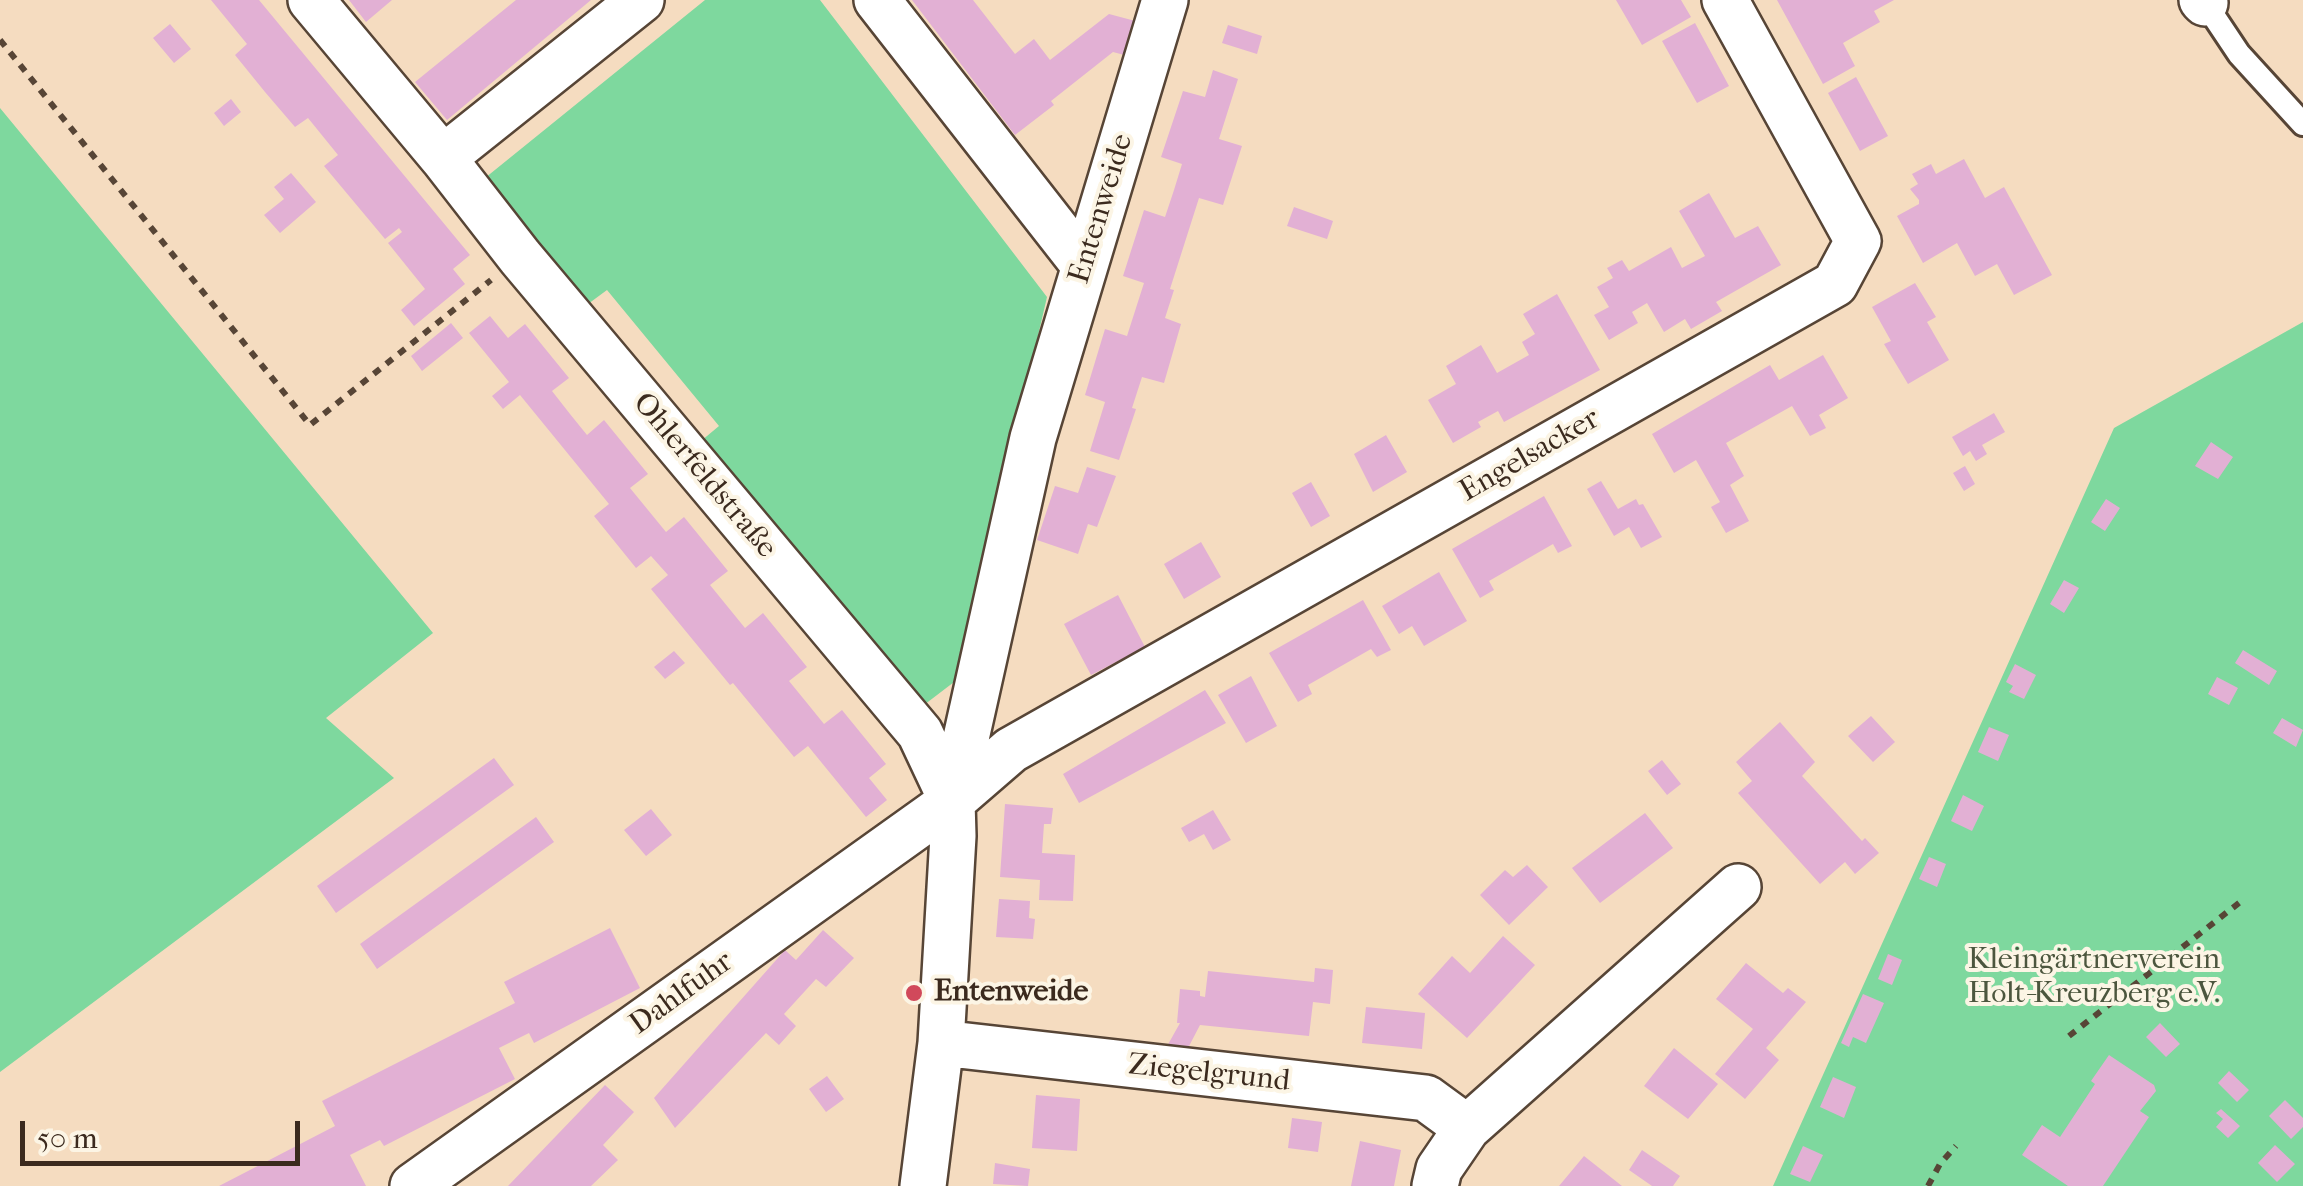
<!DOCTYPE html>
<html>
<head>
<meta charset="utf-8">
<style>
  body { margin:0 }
  #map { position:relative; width:2303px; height:1186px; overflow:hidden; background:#f5dcc0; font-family:"IM FELL French Canon",serif }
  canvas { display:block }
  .scale { position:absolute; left:20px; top:1121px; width:280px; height:45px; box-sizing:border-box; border:5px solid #3b2a1e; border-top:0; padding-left:12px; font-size:30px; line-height:35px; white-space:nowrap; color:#3b2a1e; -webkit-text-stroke:8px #fcf5e5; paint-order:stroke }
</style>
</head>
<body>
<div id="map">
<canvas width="2303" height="1186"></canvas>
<div class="scale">50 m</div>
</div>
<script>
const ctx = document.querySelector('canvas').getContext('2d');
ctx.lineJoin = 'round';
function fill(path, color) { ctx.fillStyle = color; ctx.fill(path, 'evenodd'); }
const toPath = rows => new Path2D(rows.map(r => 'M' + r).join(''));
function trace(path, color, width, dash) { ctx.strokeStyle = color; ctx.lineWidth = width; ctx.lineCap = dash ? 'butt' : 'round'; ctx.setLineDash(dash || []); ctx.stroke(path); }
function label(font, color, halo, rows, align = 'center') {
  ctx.font = font + ' "IM FELL French Canon",serif'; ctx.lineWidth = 8; ctx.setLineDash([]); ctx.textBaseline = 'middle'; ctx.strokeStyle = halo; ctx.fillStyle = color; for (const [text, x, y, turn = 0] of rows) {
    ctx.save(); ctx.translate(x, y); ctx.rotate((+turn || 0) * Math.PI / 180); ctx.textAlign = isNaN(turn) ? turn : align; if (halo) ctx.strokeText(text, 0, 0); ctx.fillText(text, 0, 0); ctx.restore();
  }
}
const green = toPath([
  [705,0,820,0,1047,297,958,679,920,708,701,441,719,426,607,290,588,304,485,178],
  [0,108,433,633,326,718,394,778,0,1072],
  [2303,322,2303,1186,1773,1186,2114,428]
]);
const building = toPath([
  [211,0,259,0,470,255,453,269,465,284,414,326,401,310,425,289,388,243,402,232,399,228,385,239,324,166,338,155,308,118,295,127,265,92,235,55,247,44],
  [349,0,392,0,366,22],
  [516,0,591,0,447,120,415,82],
  [912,0,973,0,1015,54,1034,39,1050,60,1109,14,1139,22,1128,56,1113,52,1051,101,1054,105,1015,135],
  [1616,0,1681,0,1691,17,1642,45],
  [1777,0,1894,0,1874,11,1880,22,1843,43,1855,66,1823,84],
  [1695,23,1729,86,1697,103,1662,41],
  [170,24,191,49,174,63,153,38],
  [1228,25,1262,36,1257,54,1222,43],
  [1213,70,1238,79,1219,139,1242,146,1223,205,1199,198,1170,289,1174,290,1165,318,1181,324,1164,383,1142,377,1132,408,1136,409,1119,460,1090,451,1105,402,1085,395,1105,329,1127,336,1144,283,1123,276,1144,210,1165,217,1174,190,1182,164,1161,157,1183,91,1205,97],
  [1856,77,1888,136,1860,151,1828,93],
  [231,99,241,112,224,126,214,113],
  [1964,159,1985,198,2004,187,2052,275,2014,295,1997,264,1975,276,1957,243,1923,263,1897,216,1919,204,1919,200,1910,189,1918,184,1912,174,1931,164,1936,174],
  [291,173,316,202,280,233,264,215,284,199,274,187],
  [1709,193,1735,238,1758,226,1781,265,1716,302,1722,311,1691,329,1685,319,1664,332,1647,303,1632,312,1638,323,1609,340,1594,315,1609,307,1597,287,1613,278,1607,268,1622,260,1629,271,1671,247,1682,268,1705,256,1679,211],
  [1294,207,1333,221,1327,239,1287,226],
  [1915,283,1936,317,1927,322,1949,360,1908,384,1884,344,1891,341,1872,307],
  [1557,294,1600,370,1504,422,1498,411,1478,422,1481,427,1453,443,1428,400,1456,384,1446,366,1481,345,1497,373,1529,355,1522,342,1535,334,1523,314],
  [490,316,508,338,525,324,569,378,552,391,570,414,587,435,604,420,648,474,630,488,666,532,684,517,728,571,710,585,745,628,763,613,807,667,789,681,807,703,824,724,842,710,886,764,869,778,887,800,866,817,808,746,794,757,733,683,730,685,651,589,668,575,651,556,636,568,594,516,609,504,520,395,503,409,492,396,509,382,469,333],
  [451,323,463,338,422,371,411,356],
  [1823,355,1848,398,1819,415,1826,428,1810,436,1792,406,1726,443,1744,476,1730,485,1749,521,1726,533,1711,507,1720,502,1696,460,1674,473,1652,434,1770,365,1779,380],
  [1994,413,2005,432,1982,445,1987,454,1976,461,1970,451,1963,456,1952,437],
  [1386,435,1407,472,1373,492,1354,454],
  [2211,442,2233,457,2218,479,2195,466],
  [1965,466,1975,484,1964,491,1953,473],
  [1087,467,1116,476,1097,527,1088,524,1078,554,1037,540,1055,486,1078,493],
  [1601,481,1618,509,1636,499,1639,505,1643,504,1662,537,1641,548,1629,527,1614,536,1587,489],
  [1311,482,1330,516,1311,527,1292,493],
  [1544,496,1572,546,1558,553,1553,544,1489,581,1494,590,1480,598,1452,549],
  [2106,499,2120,508,2105,531,2091,522],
  [1201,542,1221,577,1184,599,1164,564],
  [1439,572,1467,621,1424,646,1412,626,1399,634,1382,606],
  [2064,580,2079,588,2064,613,2050,604],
  [1118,595,1145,647,1091,675,1064,624],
  [1363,600,1391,650,1377,657,1371,649,1308,685,1312,694,1298,702,1269,653],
  [2243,650,2277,671,2269,685,2235,663],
  [674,651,685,663,665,679,654,667],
  [2015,664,2036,675,2024,699,2009,692,2013,686,2006,682],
  [1251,676,1277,726,1246,743,1218,695],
  [2217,677,2238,688,2229,705,2208,694],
  [1205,690,1226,723,1079,803,1063,774],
  [1871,716,1895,742,1873,762,1848,736],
  [2282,718,2303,730,2296,747,2273,733],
  [1780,722,1815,762,1802,776,1862,841,1865,838,1879,853,1855,874,1845,862,1820,884,1738,793,1752,781,1736,762],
  [1989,727,2009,735,1998,761,1978,752],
  [494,758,514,785,336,913,317,886],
  [1662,760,1681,784,1667,795,1648,771],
  [1963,795,1984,806,1972,831,1951,821],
  [1005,804,1053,808,1051,824,1044,824,1042,853,1075,855,1073,901,1039,900,1040,880,1000,877],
  [651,809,672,835,646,856,624,830],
  [1213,810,1231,840,1213,850,1204,834,1189,842,1181,828],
  [1645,813,1673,848,1600,903,1572,868],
  [536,817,554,842,377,969,360,944],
  [1929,857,1946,864,1937,887,1919,879],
  [1527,865,1548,887,1509,925,1480,895,1505,870,1513,877],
  [999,899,1030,901,1029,918,1035,919,1033,939,996,937],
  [610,928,640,988,534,1043,529,1033,499,1048,515,1079,384,1146,380,1140,350,1155,366,1186,219,1186,335,1126,322,1101,515,1003,504,982],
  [823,930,854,958,826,987,816,979,784,1014,796,1026,779,1045,766,1033,675,1128,654,1098,785,950,796,960],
  [1503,936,1535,965,1467,1038,1418,994,1452,956,1470,973],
  [1888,954,1902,960,1892,985,1878,979],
  [1746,963,1783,993,1788,988,1806,1002,1766,1048,1779,1060,1745,1099,1715,1074,1753,1029,1716,999],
  [1315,968,1333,970,1330,1004,1313,1002,1309,1036,1200,1025,1187,1050,1166,1048,1180,1023,1177,1023,1180,989,1200,991,1200,996,1205,997,1208,971,1314,982],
  [1863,994,1884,1003,1866,1043,1853,1037,1849,1047,1841,1043],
  [1366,1007,1425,1013,1422,1049,1362,1043],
  [2160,1023,2180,1044,2166,1057,2146,1037],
  [1674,1048,1718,1084,1688,1119,1644,1086],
  [2109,1055,2154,1085,2156,1091,2140,1111,2149,1117,2103,1186,2068,1186,2022,1155,2042,1125,2060,1137,2095,1084,2091,1081],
  [2229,1071,2249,1090,2237,1102,2218,1083],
  [827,1076,844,1099,826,1112,809,1089],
  [1833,1077,1856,1087,1844,1118,1820,1107],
  [605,1085,634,1112,603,1145,618,1160,591,1186,508,1186],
  [1036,1095,1080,1099,1077,1151,1032,1148],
  [2285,1100,2303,1118,2303,1127,2291,1139,2269,1116],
  [2221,1109,2240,1126,2228,1138,2216,1127,2223,1119,2216,1113],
  [1292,1118,1322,1122,1318,1152,1288,1148],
  [1360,1141,1401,1150,1394,1186,1351,1186],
  [2275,1145,2295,1164,2277,1182,2258,1163],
  [1803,1146,1823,1155,1810,1182,1790,1174],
  [1642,1150,1680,1176,1673,1186,1652,1186,1629,1170],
  [1584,1156,1622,1186,1559,1186],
  [995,1163,1030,1169,1028,1186,993,1184]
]);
const path = toPath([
  [0,40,310,425,491,280],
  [2069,1036,2244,899],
  [1928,1186,1940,1164,1956,1146]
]);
const lane = toPath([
  [2205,3,2239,54,2303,124]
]);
const street = toPath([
  [311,0,443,158,520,257,920,733,952,801],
  [877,0,1084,265],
  [2202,0,2205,3],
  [443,158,641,0],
  [941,1043,1426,1098,1467,1128,1439,1169,1435,1186],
  [1467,1128,1738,887],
  [413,1186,952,801,1011,750,1835,284,1858,241,1725,0],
  [923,1186,941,1043,953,836,952,801,1033,438,1165,0]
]);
const markers = [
  [914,993,10,"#d1495b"]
];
const streetNames = [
  ["Entenweide",1102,209,-73],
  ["Engelsacker",1530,456,-30],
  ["Ohlerfeldstraße",704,476,50],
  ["Dahlfuhr",682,994,-36],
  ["Ziegelgrund",1209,1074,6]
];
const parkNames = [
  ["Kleingärtnerverein",2094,961],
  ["Holt-Kreuzberg e.V.",2094,995]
];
const poiNames = [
  ["Entenweide",934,993]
];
fill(green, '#7ed89e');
fill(building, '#e2b0d4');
trace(lane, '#574536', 28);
trace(street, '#574536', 50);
trace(path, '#574536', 6, [8, 8]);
trace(lane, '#fff', 22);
trace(street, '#fff', 45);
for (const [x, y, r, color] of markers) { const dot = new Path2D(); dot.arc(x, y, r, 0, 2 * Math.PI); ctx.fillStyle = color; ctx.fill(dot); trace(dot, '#fcf5e5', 4); }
label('30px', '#3b2a1e', '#fcf5e5', streetNames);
label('30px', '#4c563e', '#fcf5e5', parkNames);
label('bold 30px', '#3b2a1e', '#fcf5e5', poiNames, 'left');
</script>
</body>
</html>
